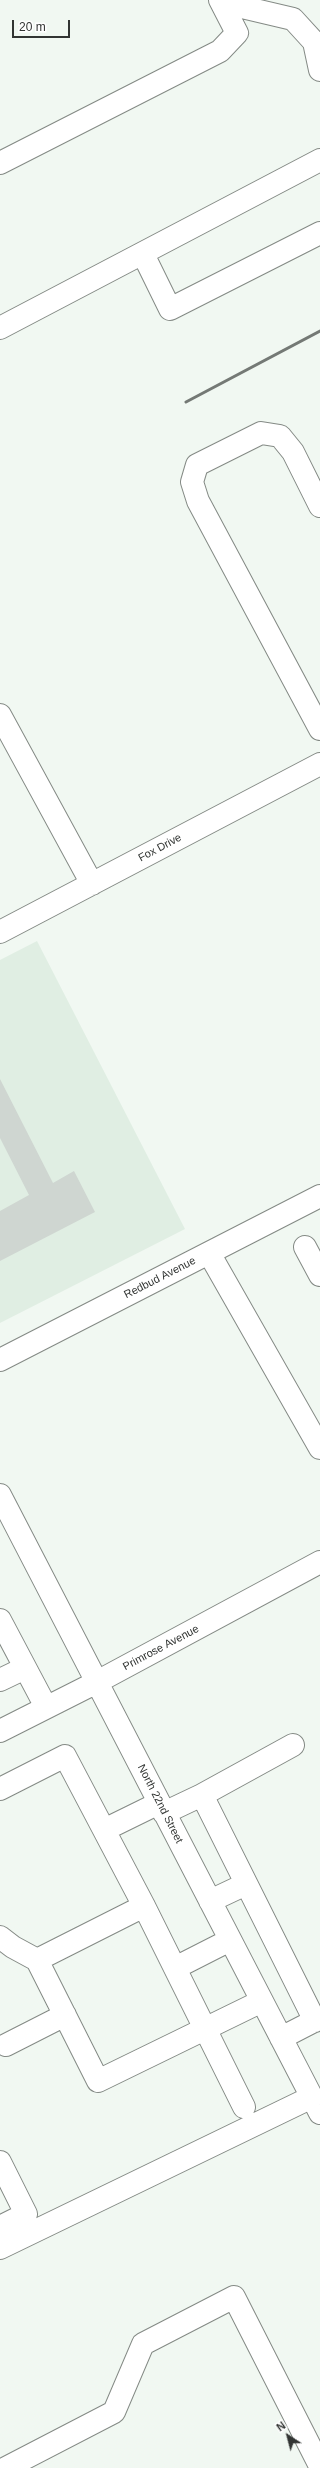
<!DOCTYPE html>
<html>
<head>
<meta charset="utf-8">
<style>
  body { margin:0 }
  #map { position:relative; width:320px; height:2468px; overflow:hidden; background:#f1f8f2; font-family:Helvetica,sans-serif }
  canvas { display:block }
  .north { position:absolute; left:268px; top:2416px; width:40px; height:40px; -webkit-text-stroke:3px #fff; paint-order:stroke; rotate:324deg; font-size:11px; font-weight:700; line-height:16px; text-align:center; color:#323533 }
  .north::after { content:''; display:block; margin:auto; width:14px; height:18px; background:#323533; clip-path:polygon(50% 0,100% 100%,50% 72%,0 100%) }
  .scale { position:absolute; left:12px; top:20px; width:58px; height:18px; box-sizing:border-box; border:2px solid #323533; border-top:0; padding-left:5px; font-size:12px; line-height:14px; white-space:nowrap; color:#323533; -webkit-text-stroke:3px #fff; paint-order:stroke }
</style>
</head>
<body>
<div id="map">
<canvas width="320" height="2468"></canvas>
<div class="north">N</div>
<div class="scale">20 m</div>
</div>
<script>
const ctx = document.querySelector('canvas').getContext('2d');
ctx.lineJoin = 'round';
function fill(path, color) { ctx.fillStyle = color; ctx.fill(path, 'evenodd'); }
const toPath = rows => new Path2D(rows.map(r => 'M' + r).join(''));
function trace(path, color, width, dash) { ctx.strokeStyle = color; ctx.lineWidth = width; ctx.lineCap = dash ? 'butt' : 'round'; ctx.setLineDash(dash || []); ctx.stroke(path); }
function label(font, color, halo, rows, align = 'center') {
  ctx.font = font + ' Helvetica,sans-serif'; ctx.lineWidth = 3.5; ctx.setLineDash([]); ctx.textBaseline = 'middle'; ctx.strokeStyle = halo; ctx.fillStyle = color; for (const [text, x, y, turn = 0] of rows) {
    ctx.save(); ctx.translate(x, y); ctx.rotate((+turn || 0) * Math.PI / 180); ctx.textAlign = isNaN(turn) ? turn : align; if (halo) ctx.strokeText(text, 0, 0); ctx.fillText(text, 0, 0); ctx.restore();
  }
}
const built = toPath([
  [37,941,185,1229,0,1323,0,960]
]);
const building = toPath([
  [0,1079,53,1183,74,1171,95,1212,0,1261,0,1211,29,1195,0,1138]
]);
const minor = toPath([
  [221,2,293,19,314,42,320,70],
  [0,163,220,51,237,33,220,0],
  [143,254,170,309,320,233],
  [0,328,320,160],
  [320,506,293,452,280,436,261,433,197,465,192,482,198,501,320,729],
  [0,715,92,884],
  [0,932,320,764],
  [305,1247,320,1275],
  [209,1253,320,1448],
  [0,1360,320,1196],
  [0,1495,320,2113],
  [0,1620,46,1707],
  [0,1680,25,1668],
  [0,1731,97,1682,320,1562],
  [0,1789,65,1756,144,1906,244,2107],
  [202,1795,293,1745],
  [164,1813,202,1795,315,2021],
  [104,1830,159,1803],
  [210,1901,246,1884],
  [144,1906,37,1960,98,2081,262,2001],
  [0,1937,13,1947,37,1960],
  [175,1968,230,1940],
  [281,2038,320,2018],
  [6,2045,65,2015],
  [0,2162,26,2214,0,2227],
  [0,2248,312,2097],
  [6,2468,114,2412,143,2344,234,2297,320,2466]
]);
const rail = toPath([
  [186,402,320,331]
]);
const streetNames = [
  ["Fox Drive",160,848,-28],
  ["Redbud Avenue",160,1278,-27],
  ["Primrose Avenue",161,1648,-28],
  ["North 22nd Street",160,1804,63]
];
fill(built, '#e0eee3');
fill(building, '#cfd6d1');
trace(minor, '#848a85', 24);
trace(minor, '#fff', 22);
trace(rail, '#747975', 3);
label('11px', '#323533', '#fff', streetNames);
</script>
</body>
</html>
